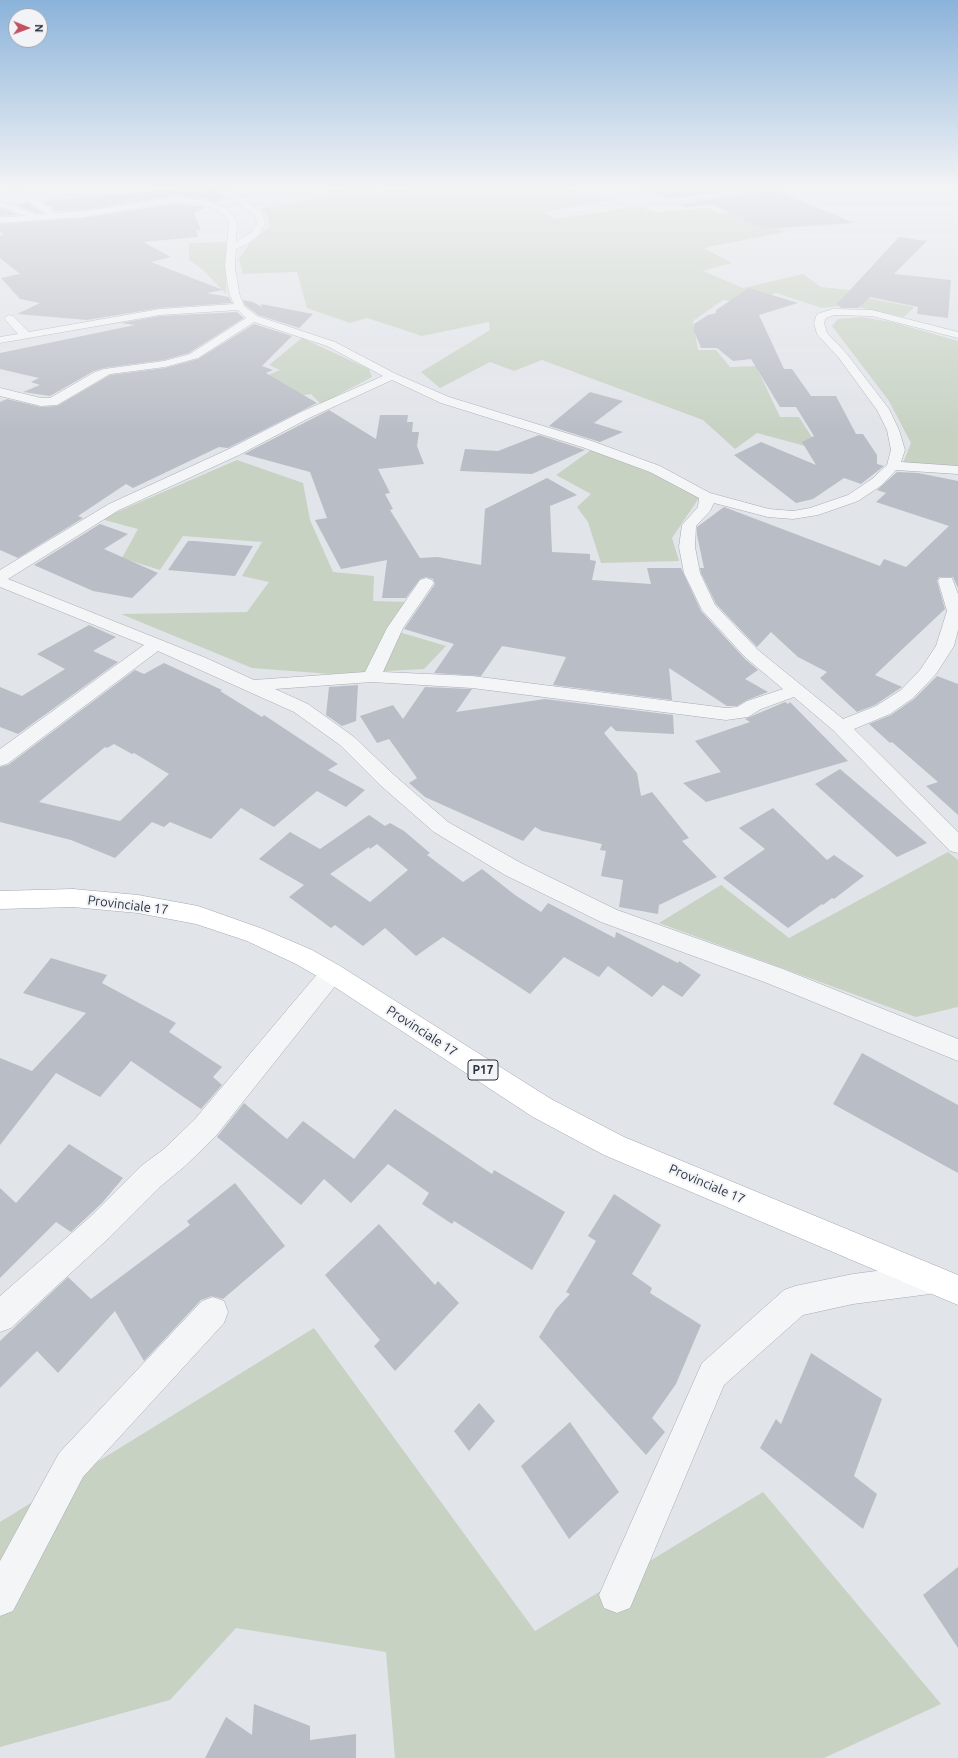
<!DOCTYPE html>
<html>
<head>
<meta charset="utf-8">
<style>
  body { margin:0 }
  #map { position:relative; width:958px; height:1758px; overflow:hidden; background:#e1e4e9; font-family:Ubuntu,sans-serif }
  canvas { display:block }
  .north { position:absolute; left:8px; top:8px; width:40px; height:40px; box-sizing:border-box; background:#f1f3f6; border:1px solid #a2a6ad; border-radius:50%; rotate:91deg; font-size:11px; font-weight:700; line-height:16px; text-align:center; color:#2b323f }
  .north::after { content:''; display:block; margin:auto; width:14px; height:18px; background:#c45060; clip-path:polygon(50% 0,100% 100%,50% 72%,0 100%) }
</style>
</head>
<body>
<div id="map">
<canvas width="958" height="1758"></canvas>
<div class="north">N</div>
</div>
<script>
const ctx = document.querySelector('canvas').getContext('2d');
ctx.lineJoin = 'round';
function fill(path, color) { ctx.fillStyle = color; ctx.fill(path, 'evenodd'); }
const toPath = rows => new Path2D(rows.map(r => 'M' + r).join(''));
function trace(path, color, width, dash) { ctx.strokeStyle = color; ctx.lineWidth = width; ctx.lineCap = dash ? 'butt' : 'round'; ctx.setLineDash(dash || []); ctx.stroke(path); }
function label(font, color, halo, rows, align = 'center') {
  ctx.font = font + ' Ubuntu,sans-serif'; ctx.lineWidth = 4; ctx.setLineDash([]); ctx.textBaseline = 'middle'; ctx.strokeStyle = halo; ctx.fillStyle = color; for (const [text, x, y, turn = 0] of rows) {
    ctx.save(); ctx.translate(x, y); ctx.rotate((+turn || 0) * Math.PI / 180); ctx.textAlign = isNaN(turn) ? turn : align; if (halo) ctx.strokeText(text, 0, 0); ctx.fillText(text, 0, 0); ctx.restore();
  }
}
const green = toPath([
  [347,186,372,186,377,192,437,186,554,186,611,200,543,212,556,219,638,206,654,212,708,208,722,214,740,211,785,232,704,248,732,263,703,271,743,288,803,274,821,287,859,291,856,296,914,307,904,317,848,305,822,308,776,293,746,303,723,300,693,321,698,350,716,350,730,367,756,366,780,417,799,417,820,450,757,433,735,449,703,420,542,360,514,371,490,362,440,388,421,372,490,330,489,322,422,336,367,318,350,323,307,308,297,272,243,274,239,259,249,244,269,227,267,214,259,209,331,197,326,190,348,189],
  [226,242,226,294,203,270,189,260,189,243],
  [861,317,892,322,958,341,958,473,901,468,911,443,889,401,832,326,838,319],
  [302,338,369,369,372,377,321,404,311,394,241,404,235,389,280,370,269,365],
  [591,450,675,482,699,498,672,538,679,561,601,563,588,522,577,507,591,494,556,475],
  [237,460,303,483,310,520,333,572,374,576,373,601,407,602,389,629,446,646,424,669,331,674,252,668,121,614,247,612,269,582,242,576,262,542,183,536,160,570,122,558,138,529,101,519],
  [948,852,958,860,958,1007,916,1017,659,923,721,885,789,938],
  [314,1328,535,1631,763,1492,941,1704,824,1758,395,1758,386,1652,236,1628,170,1700,0,1747,0,1522]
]);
const building = toPath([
  [181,186,208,186,226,197,214,203,203,198,174,196,84,210,56,211,42,201,181,189],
  [642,186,741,186,741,187,667,199],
  [775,190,854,223,764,229,711,204,685,208,677,204],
  [28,202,42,213,36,213,15,205],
  [174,204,206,207,194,213,201,230,196,230,198,237,143,242,171,257,151,262,223,290,207,293,229,297,232,303,160,308,87,320,17,314,40,303,20,299,1,278,20,274,0,258,0,236,3,234,0,231,0,224,84,218],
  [2,208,19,215,0,216,0,209],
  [899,237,927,241,894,274,951,280,948,318,917,314,918,307,870,297,858,308,841,308,837,304],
  [749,288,798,303,759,315,784,369,792,369,811,396,836,396,856,434,863,434,877,455,877,464,884,466,861,484,844,478,813,499,796,503,734,455,761,442,816,465,802,442,814,436,796,407,780,407,751,359,733,361,717,348,701,348,694,331,694,324,708,315,716,313,716,310],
  [243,300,253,302,262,307,261,304,313,314,299,328,258,315,245,305],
  [237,312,244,318,189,353,164,360,104,368,94,371,50,396,23,392,40,385,31,382,39,378,0,369,0,353,135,325,121,323,160,316],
  [254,324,292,336,262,366,273,370,266,373,317,403,228,448,219,447,133,488,126,484,78,516,83,518,18,558,0,550,0,402,7,399,41,407,57,406,110,375,165,368,198,359],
  [590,392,623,401,594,423,623,432,600,442,549,426],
  [329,410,376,439,380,415,408,415,407,422,413,422,412,432,419,432,417,446,424,464,378,469,390,493,385,494,393,509,390,510,420,558,438,557,481,565,485,509,547,478,577,495,550,506,552,552,590,554,590,560,596,561,592,580,651,584,647,568,681,568,701,611,745,659,758,670,745,679,768,692,747,700,737,706,727,706,669,668,672,700,553,685,566,657,502,646,481,676,434,673,454,644,404,629,435,584,433,579,426,577,420,579,406,598,382,598,387,560,341,569,315,520,327,518,310,472,244,454],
  [539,435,585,450,532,474,460,471,465,449,498,451],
  [897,472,918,473,958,481,958,588,953,577,939,577,937,581,945,609,875,675,902,687,875,705,857,712,820,678,827,672,798,657,771,632,757,647,716,604,701,573,700,568,704,568,697,535,697,527,724,507,880,566,884,559,906,567,949,526,876,502,886,493,877,490],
  [100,524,128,534,104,549,158,573,132,598,93,591,34,565],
  [188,541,194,541,253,546,235,576,168,570],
  [89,625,116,637,93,651,118,662,18,734,0,727,0,687,22,696,65,669,37,654],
  [164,663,222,690,220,691,262,717,264,715,338,764,328,770,365,790,346,807,317,791,274,827,241,808,211,839,170,822,164,827,152,822,115,858,71,840,0,822,0,767,8,765,135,670,144,674],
  [114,744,132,754,134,753,169,774,120,821,39,802,105,747,107,748],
  [937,676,958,684,958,815,926,786,938,782,892,742,890,743,869,724,891,715,914,699],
  [358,685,356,721,342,726,326,715,329,687],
  [425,687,472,689,456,712,545,699,673,715,674,734,616,731,611,726,604,733,637,773,641,796,652,792,689,838,682,841,717,877,659,905,658,914,619,907,623,880,601,876,606,851,600,850,602,844,542,831,535,827,523,841,425,797,409,783,417,778,389,739,377,743,360,716,393,705,403,719],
  [785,702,788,704,790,702,848,761,706,802,683,783,721,772,695,741,750,722,745,719],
  [840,769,927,843,897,857,815,784],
  [773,808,827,860,834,855,864,876,834,899,832,898,823,905,822,904,788,928,723,878,765,849,739,828],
  [369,815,385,826,390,823,404,831,430,853,427,855,463,882,482,869,515,895,541,912,548,903,615,938,616,932,678,963,679,961,701,975,682,997,663,985,652,997,608,966,599,977,564,957,530,994,443,937,416,956,385,928,363,946,335,925,331,928,289,897,304,885,259,859,290,832,320,849],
  [377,844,408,870,370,902,330,874,369,847,370,849],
  [51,958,107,975,102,983,176,1023,169,1032,222,1067,213,1077,222,1085,201,1109,131,1061,100,1097,56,1073,0,1145,0,1058,32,1071,86,1013,23,993],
  [862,1053,958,1105,958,1173,833,1104],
  [244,1103,287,1139,303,1121,354,1159,395,1109,492,1174,494,1170,565,1212,532,1270,454,1221,452,1224,422,1204,429,1193,388,1164,351,1203,324,1179,301,1205,217,1137],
  [69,1144,123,1178,102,1203,71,1232,56,1222,0,1278,0,1188,16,1203],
  [235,1183,285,1246,223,1299,212,1296,201,1300,144,1361,115,1311,58,1373,37,1351,0,1388,0,1341,68,1277,91,1299,190,1225,187,1221],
  [614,1194,661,1225,632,1274,652,1288,650,1293,701,1325,676,1384,652,1418,665,1432,646,1455,539,1337,556,1309,570,1294,566,1292,596,1241,588,1236],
  [379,1224,435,1285,438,1281,459,1303,395,1371,374,1346,380,1340,325,1275],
  [811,1353,882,1399,854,1476,877,1494,863,1529,760,1448,776,1419,781,1424],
  [479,1403,495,1421,469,1451,454,1431],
  [570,1422,619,1492,569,1539,521,1466],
  [958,1567,958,1648,923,1595],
  [254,1704,310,1726,310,1740,356,1734,356,1758,205,1758,226,1717,252,1735]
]);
const minor = toPath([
  [8,186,18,186,56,213,84,211,174,198,203,200,228,209,237,222,236,242,252,232,257,224,255,215,230,197,209,186,220,186,236,193,263,214,265,224,258,236,249,243,236,249,235,267,239,293,244,306,257,316,335,342,396,374,449,397,592,441,660,466,710,493,769,509,793,511,810,508,848,495,872,479,887,465,891,450,887,430,877,410,839,358,817,334,814,323,817,314,833,309,872,310,958,332,958,338,872,316,834,315,826,318,824,323,827,333,847,354,889,409,899,430,905,450,901,462,958,466,958,474,896,470,882,485,858,501,818,515,793,519,768,517,714,503,710,511,696,526,695,547,700,573,715,605,758,650,843,719,876,706,901,690,920,670,936,646,947,611,938,581,940,578,952,578,958,594,958,630,954,646,936,674,913,698,890,714,854,729,958,832,958,853,950,851,834,731,794,697,761,709,748,717,726,720,472,688,372,682,275,689,308,704,354,737,394,775,448,822,521,863,617,910,783,969,958,1039,958,1061,767,983,601,922,505,875,434,832,380,785,340,745,294,712,158,651,7,764,0,766,0,749,144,645,0,587,0,570,109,504,229,449,301,412,383,376,327,346,254,322,198,358,165,367,110,374,57,405,41,406,0,396,0,388,41,398,50,398,95,372,104,369,164,361,190,354,246,318,238,310,160,315,0,343,0,337,18,334,4,318,9,315,13,316,29,332,160,309,234,304,229,293,225,267,229,222,222,213,213,208,202,204,174,202,84,217,0,223,0,217,26,216,0,206,0,201,36,215,46,214,8,186],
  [392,380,441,403,582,447,650,472,699,498,698,507,682,525,679,547,684,573,702,610,746,658,783,689,747,701,737,707,726,708,472,676,383,672,403,628,434,583,432,580,426,578,420,580,387,628,365,672,254,680,206,658,8,579,119,510,239,455,309,418,392,380],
  [758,186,781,186,777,188,670,203,666,201,670,199,758,186],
  [332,963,340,966,344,973,340,980,215,1137,184,1167,161,1186,110,1237,11,1328,0,1332,0,1296,90,1217,141,1166,164,1149,195,1119,324,966,332,963],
  [930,1264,941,1268,945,1279,941,1290,930,1294,853,1304,803,1315,724,1385,630,1608,617,1613,604,1608,599,1595,702,1363,784,1290,795,1286,853,1274,930,1264],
  [213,1297,224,1301,228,1312,224,1323,83,1477,13,1611,0,1616,0,1561,59,1453,202,1301,213,1297]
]);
const primary = toPath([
  [73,889,138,895,198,906,263,929,312,950,340,966,551,1099,624,1137,958,1275,958,1305,604,1155,533,1117,324,980,296,964,247,941,196,924,138,913,73,907,0,909,0,891,73,889]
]);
const shields = [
  [483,1070,30]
];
const shieldNames = [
  ["P17",483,1070]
];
const streetNames = [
  ["Provinciale 17",128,905,7],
  ["Provinciale 17",422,1031,33],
  ["Provinciale 17",707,1184,23]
];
fill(green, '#c7d2c3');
fill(building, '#b9bdc5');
trace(minor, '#a7abb3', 1);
trace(primary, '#a1a8b4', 1);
fill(minor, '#f4f5f7');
fill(primary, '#fff');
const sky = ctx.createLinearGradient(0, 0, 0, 432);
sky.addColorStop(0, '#8bb3da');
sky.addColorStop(0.43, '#f2f3f5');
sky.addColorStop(1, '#f2f3f500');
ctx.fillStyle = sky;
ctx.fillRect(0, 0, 958, 432);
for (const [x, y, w] of shields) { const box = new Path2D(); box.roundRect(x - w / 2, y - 10, w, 20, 3); ctx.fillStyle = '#f1f3f6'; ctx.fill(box); trace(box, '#2b323f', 1); }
label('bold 12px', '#2b323f', null, shieldNames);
label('13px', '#2b323f', '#f1f3f6', streetNames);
</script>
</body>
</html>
